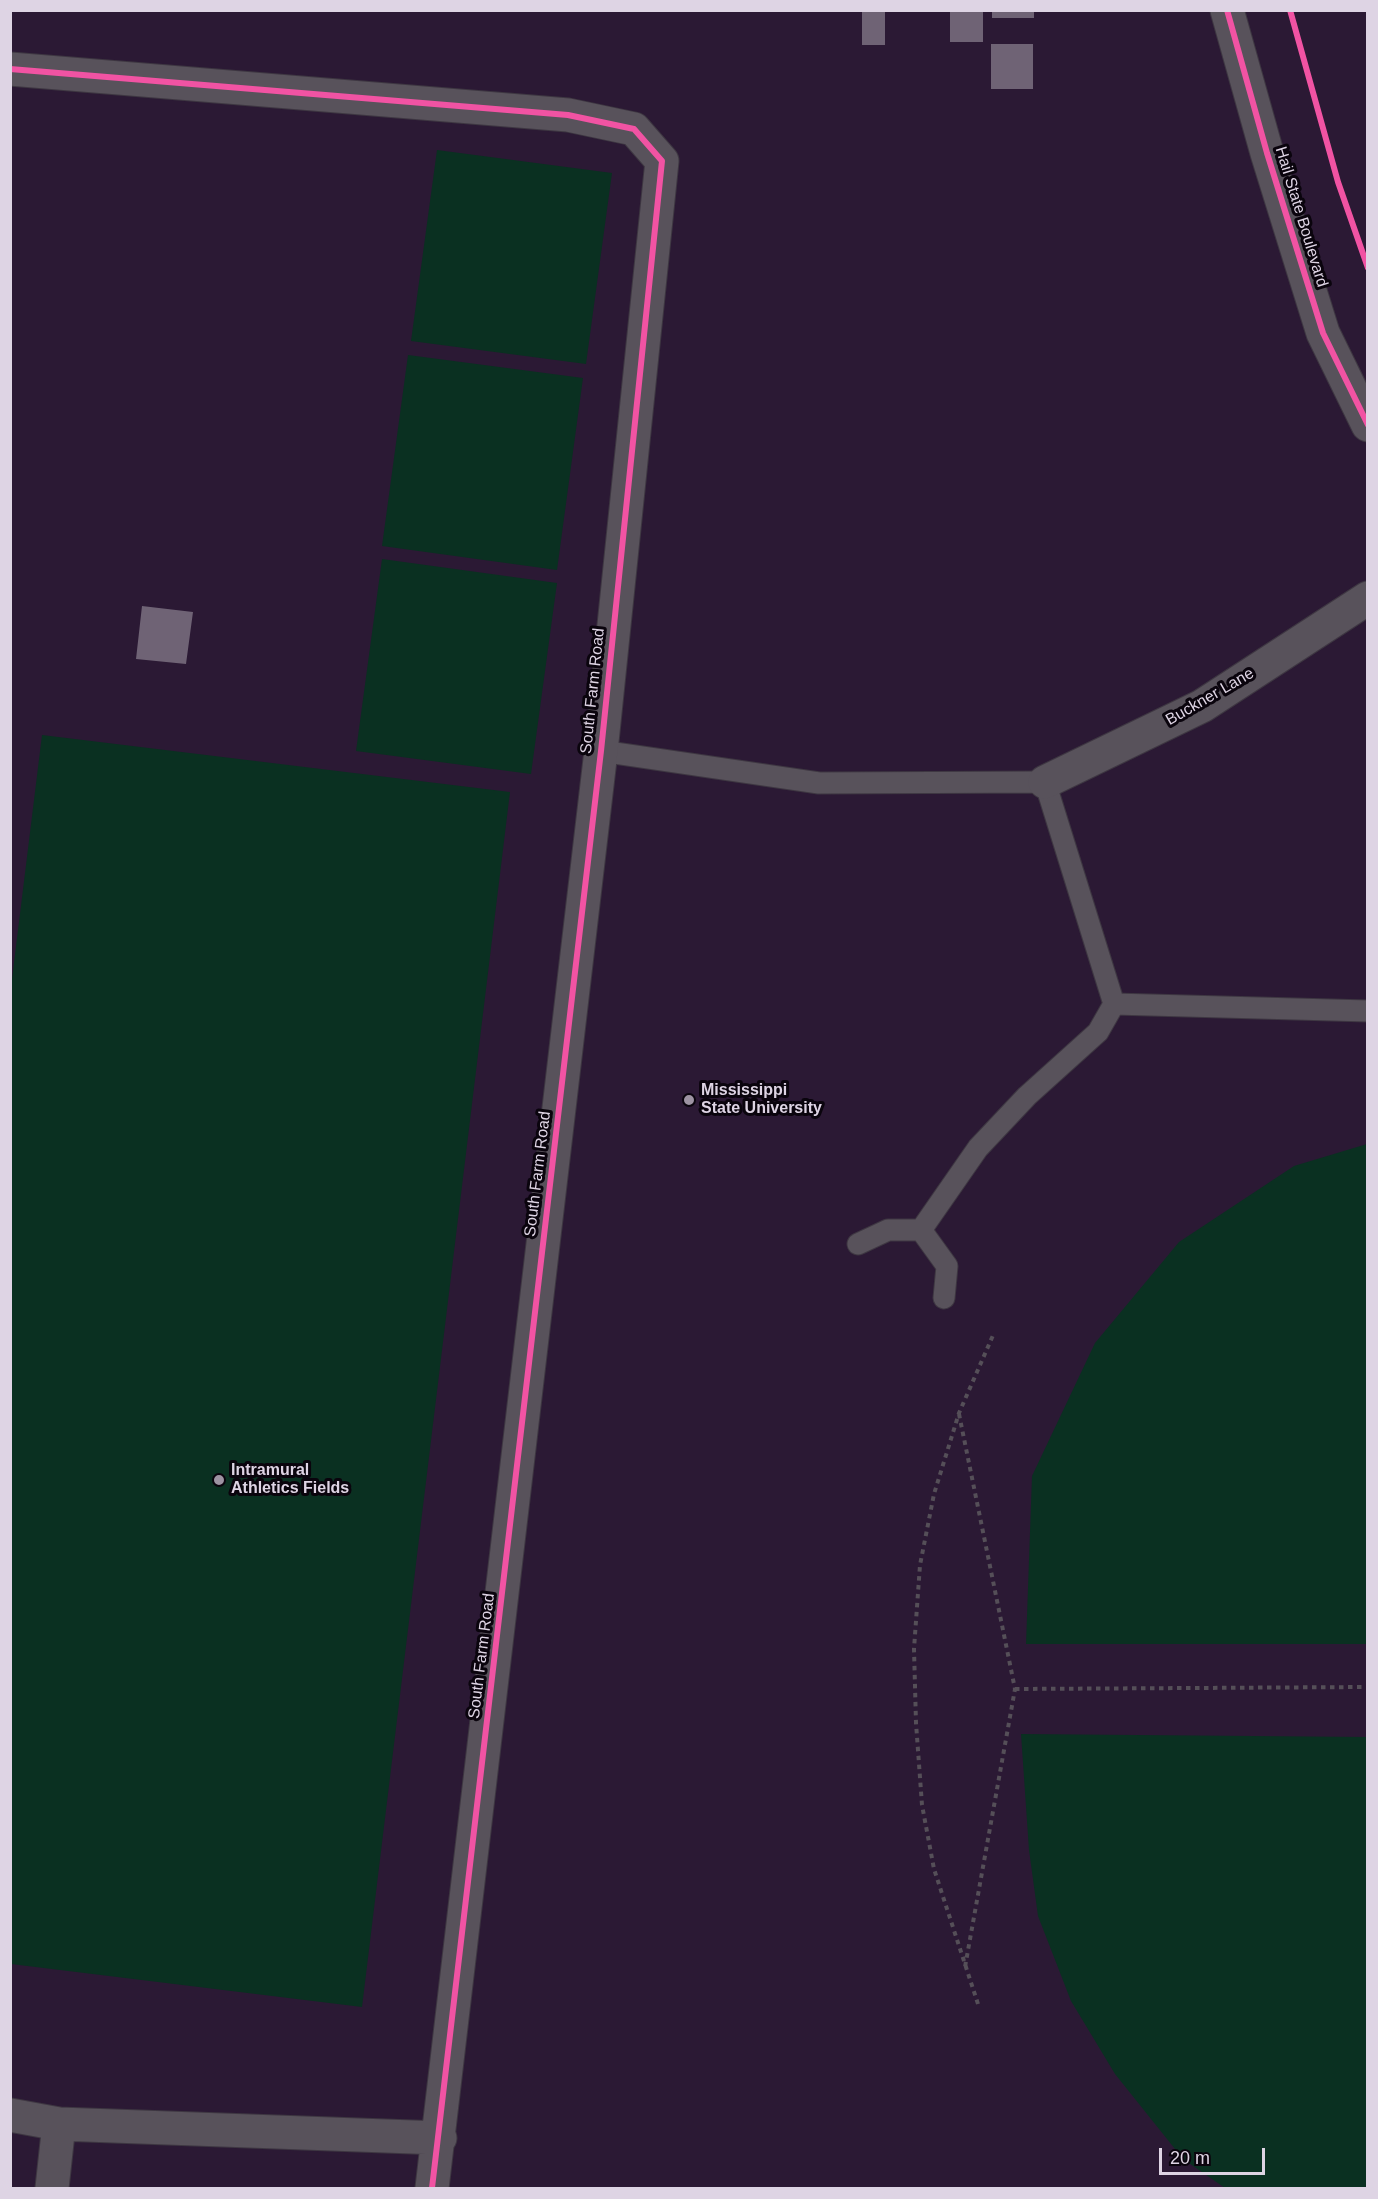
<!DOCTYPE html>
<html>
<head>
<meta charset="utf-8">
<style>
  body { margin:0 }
  #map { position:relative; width:1378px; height:2199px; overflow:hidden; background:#231a27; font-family:Helvetica,sans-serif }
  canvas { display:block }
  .frame { position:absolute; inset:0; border:12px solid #ded4e4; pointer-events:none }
  .scale { position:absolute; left:1159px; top:2148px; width:106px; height:27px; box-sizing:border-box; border:3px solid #ded4e4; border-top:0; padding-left:8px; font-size:18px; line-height:21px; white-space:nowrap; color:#ded4e4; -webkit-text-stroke:4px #0a040d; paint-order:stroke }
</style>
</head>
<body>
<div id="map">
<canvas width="1378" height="2199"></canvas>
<div class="frame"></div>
<div class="scale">20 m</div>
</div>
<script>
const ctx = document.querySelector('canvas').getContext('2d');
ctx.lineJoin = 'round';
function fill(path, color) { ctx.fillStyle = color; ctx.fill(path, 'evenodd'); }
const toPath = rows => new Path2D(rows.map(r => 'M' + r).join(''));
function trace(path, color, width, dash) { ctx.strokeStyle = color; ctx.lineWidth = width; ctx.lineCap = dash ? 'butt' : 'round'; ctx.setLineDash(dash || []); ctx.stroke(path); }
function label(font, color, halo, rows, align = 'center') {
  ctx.font = font + ' Helvetica,sans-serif'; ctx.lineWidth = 6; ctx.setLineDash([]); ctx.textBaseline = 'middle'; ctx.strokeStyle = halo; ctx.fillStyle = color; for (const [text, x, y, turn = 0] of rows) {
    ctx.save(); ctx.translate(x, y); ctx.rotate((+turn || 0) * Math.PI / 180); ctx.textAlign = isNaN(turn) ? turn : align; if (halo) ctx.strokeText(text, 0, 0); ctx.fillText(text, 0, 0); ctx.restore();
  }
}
const built = toPath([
  [11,11,1367,11,1367,2188,11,2188]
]);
const green = toPath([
  [437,150,612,173,586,364,411,341],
  [408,355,583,378,557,570,382,546],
  [382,559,557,583,531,774,356,751],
  [42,735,510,792,362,2007,11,1964,10,995],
  [1367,1144,1367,1644,1026,1644,1032,1476,1095,1343,1179,1242,1294,1166],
  [1021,1734,1367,1737,1367,2188,1225,2188,1183,2159,1115,2074,1071,2001,1038,1916,1029,1850]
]);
const building = toPath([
  [862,10,885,10,885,45,862,45],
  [950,10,983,10,983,42,950,42],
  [992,10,1034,10,1034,18,992,18],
  [991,44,1033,44,1033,89,991,89],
  [142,606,193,612,186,664,136,659]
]);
const path = toPath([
  [959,1414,1015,1689,965,1967],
  [1015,1689,1368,1687],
  [978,2004,934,1869,922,1805,916,1723,914,1649,920,1565,934,1494,959,1413,994,1333]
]);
const lane = toPath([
  [601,751,819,783,1045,782,1114,1004,1368,1011],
  [921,1230,978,1148,1027,1096,1098,1032,1114,1004],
  [921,1230,947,1266,944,1298],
  [858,1244,888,1230,921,1230]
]);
const street = toPath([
  [10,69,568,115,634,129,662,161,601,751,432,2188],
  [1045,782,1202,706,1368,598],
  [10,2115,59,2124,440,2138],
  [52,2188,59,2124]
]);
const secondary = toPath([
  [1227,10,1267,153,1323,333,1368,425]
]);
const cycleway = toPath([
  [1227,10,1267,153,1323,333,1368,425],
  [1290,10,1338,182,1368,268],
  [10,69,568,115,634,129,662,161,601,751,432,2188]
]);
const markers = [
  [689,1100,6,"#9d93a2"],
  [219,1480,6,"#9d93a2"]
];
const streetNames = [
  ["Hail State Boulevard",1301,217,73],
  ["South Farm Road",593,691,-84],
  ["Buckner Lane",1210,697,-30],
  ["South Farm Road",538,1174,-83],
  ["South Farm Road",482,1656,-83]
];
const poiNames = [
  ["Mississippi",701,1091],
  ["State University",701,1109],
  ["Intramural",231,1471],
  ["Athletics Fields",231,1489]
];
fill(built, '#2b1934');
fill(green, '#0a3021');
fill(building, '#6f6375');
trace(lane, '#3e3742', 23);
trace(street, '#3e3742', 35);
trace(secondary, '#3e3742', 35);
trace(path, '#554f58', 4, [4.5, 4.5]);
trace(lane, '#58525b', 21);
trace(street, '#58525b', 33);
trace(secondary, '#58525b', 33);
trace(cycleway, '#f153a3', 6);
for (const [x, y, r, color] of markers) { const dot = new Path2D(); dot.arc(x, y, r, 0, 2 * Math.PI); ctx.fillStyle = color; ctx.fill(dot); trace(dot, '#0a040d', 2); }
label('16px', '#ded4e4', '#0a040d', streetNames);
label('bold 16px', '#ded4e4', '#0a040d', poiNames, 'left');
</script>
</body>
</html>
